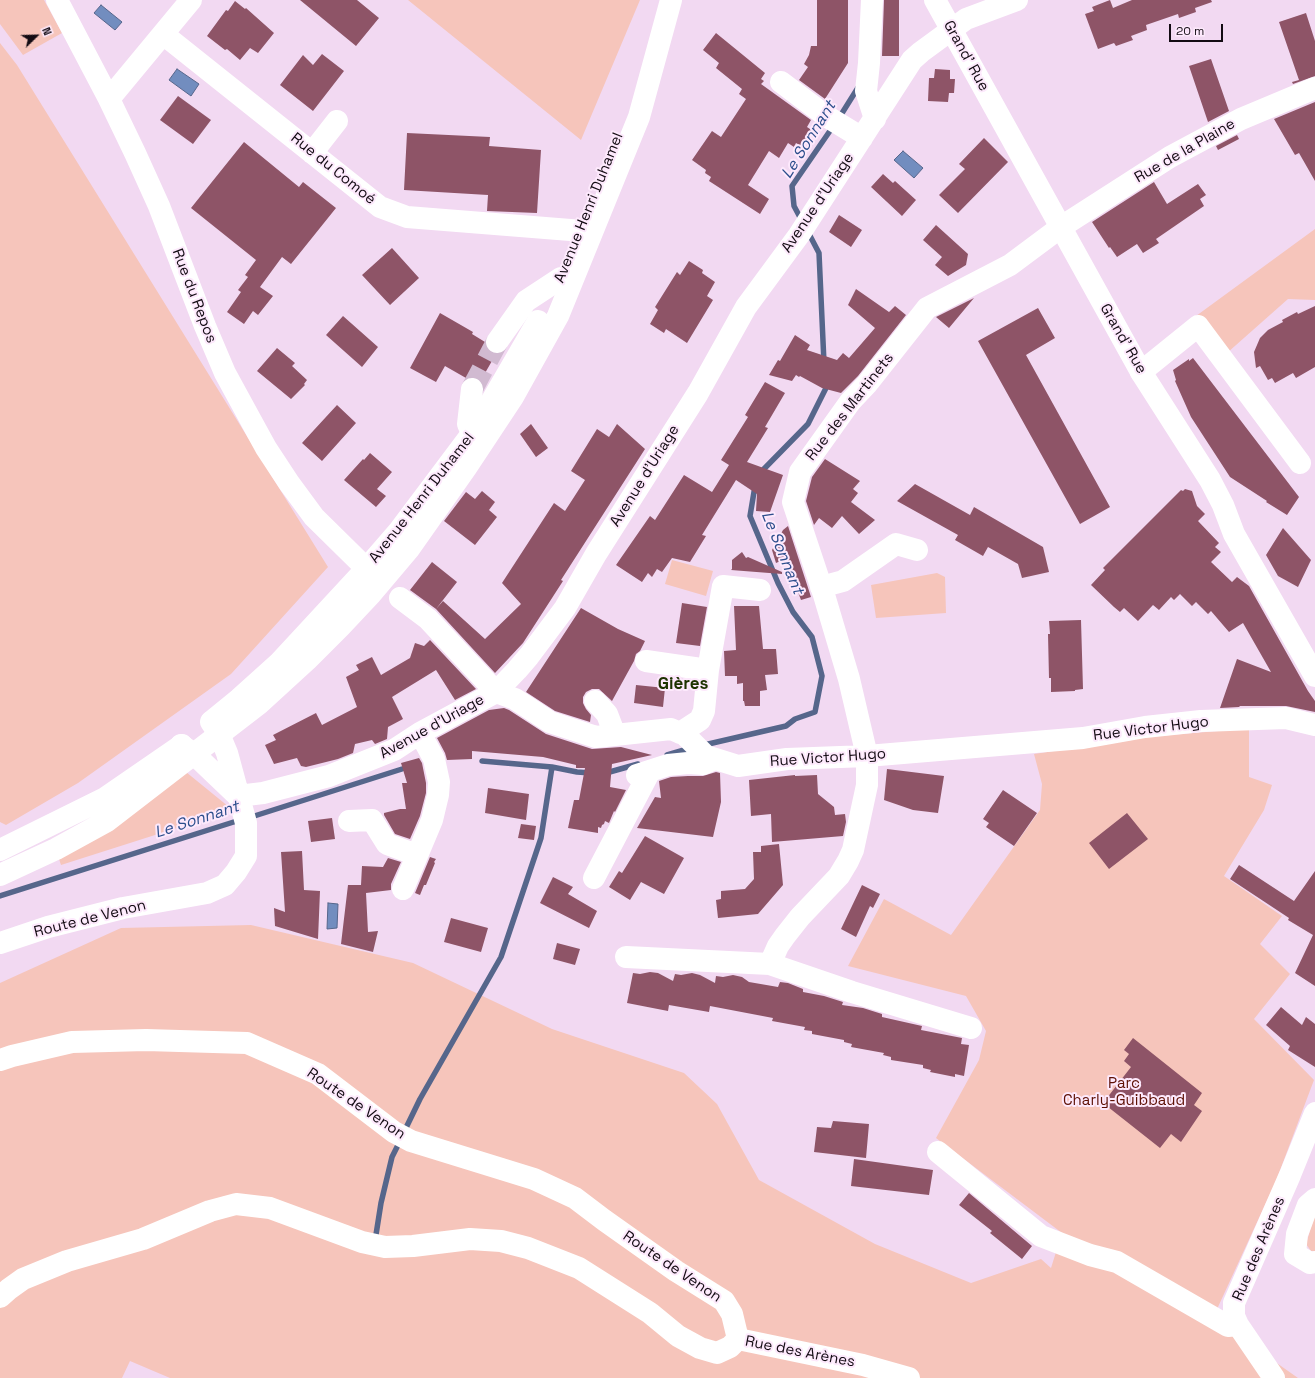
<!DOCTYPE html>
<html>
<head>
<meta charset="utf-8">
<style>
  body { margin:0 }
  #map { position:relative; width:1315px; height:1378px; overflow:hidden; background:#f2d9f2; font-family:"Space Grotesk",sans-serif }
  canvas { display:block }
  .north { position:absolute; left:16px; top:16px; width:40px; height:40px; -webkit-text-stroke:3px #fde9fc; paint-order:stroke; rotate:67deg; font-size:11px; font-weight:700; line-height:16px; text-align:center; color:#130b13 }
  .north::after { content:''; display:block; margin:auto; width:14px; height:18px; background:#130b13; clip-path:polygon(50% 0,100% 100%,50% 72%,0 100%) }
  .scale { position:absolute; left:1169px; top:24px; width:54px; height:18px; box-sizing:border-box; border:2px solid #130b13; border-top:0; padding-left:5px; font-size:12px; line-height:14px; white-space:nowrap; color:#130b13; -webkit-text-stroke:3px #fde9fc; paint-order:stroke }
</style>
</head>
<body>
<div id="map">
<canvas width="1315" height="1378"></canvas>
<div class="north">N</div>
<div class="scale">20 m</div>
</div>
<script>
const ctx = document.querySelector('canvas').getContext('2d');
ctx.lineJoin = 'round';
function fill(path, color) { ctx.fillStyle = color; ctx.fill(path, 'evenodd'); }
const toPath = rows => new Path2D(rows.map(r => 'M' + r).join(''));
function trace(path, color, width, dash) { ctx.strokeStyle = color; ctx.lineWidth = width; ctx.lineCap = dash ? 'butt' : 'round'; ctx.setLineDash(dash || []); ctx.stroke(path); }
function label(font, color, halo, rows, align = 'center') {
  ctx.font = font + ' "Space Grotesk",sans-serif'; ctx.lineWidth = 4; ctx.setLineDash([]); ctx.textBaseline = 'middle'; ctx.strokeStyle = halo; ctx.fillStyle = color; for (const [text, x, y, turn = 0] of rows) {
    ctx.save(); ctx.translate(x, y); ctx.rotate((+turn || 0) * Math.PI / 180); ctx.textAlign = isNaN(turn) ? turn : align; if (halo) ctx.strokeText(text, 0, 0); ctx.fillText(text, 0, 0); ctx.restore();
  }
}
const green = toPath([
  [0,0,44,0,62,33,23,55,0,24],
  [408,0,640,0,581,140],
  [0,43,17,65,328,567,231,674,78,783,6,825,0,822],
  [1315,229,1315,300,1288,299,1227,353,1196,316],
  [672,560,713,571,706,596,665,584],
  [937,573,945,577,946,613,876,618,871,585],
  [1242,729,1249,729,1249,777,1272,785,1264,810,1224,876,1282,916,1260,944,1290,974,1254,1019,1314,1080,1276,1181,1212,1320,1237,1335,1298,1378,170,1378,130,1361,122,1378,0,1378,0,983,121,928,251,925,413,963,552,1029,684,1073,717,1104,759,1180,875,1244,971,1283,1041,1259,1051,1268,1062,1233,936,1138,979,1060,986,1031,966,996,848,966,884,899,951,935,1040,810,1042,784,1034,754,1146,737],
  [186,772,229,807,224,813,61,865,59,859],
  [1315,1214,1315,1251,1311,1251,1306,1244]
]);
const water = toPath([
  [101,5,122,22,115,30,94,13,101,5],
  [177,69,199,84,191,96,169,80,177,69],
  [903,151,923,168,914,178,894,160,903,151],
  [328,903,338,904,337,928,327,929,328,903]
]);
const stream = toPath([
  [839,118,859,86],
  [802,221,794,206,792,186,834,125],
  [808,232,819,253,824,363],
  [760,473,808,424,826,388,825,381],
  [704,745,786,726,795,719,815,712,822,676,812,637,793,612,778,583,750,516,755,486],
  [667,755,691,748],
  [482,761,552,767,577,772,591,773],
  [606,773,638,764],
  [248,818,402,769],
  [0,896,240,820],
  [404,1132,420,1099,501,957,541,838,552,767],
  [375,1241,381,1203,392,1157,401,1139]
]);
const building = toPath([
  [300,0,357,0,379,18,356,46],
  [817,0,848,0,848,63,825,99,799,80,808,67,804,64,809,55,811,46,817,46],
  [884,0,899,0,899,56,882,56],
  [1110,0,1113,8,1132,0,1211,0,1212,2,1195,8,1196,12,1179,18,1178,14,1146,25,1147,30,1131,36,1133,40,1116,46,1114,43,1098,49,1085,14,1094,11,1092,7],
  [235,1,245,9,246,8,274,33,258,53,250,48,240,60,227,49,225,50,207,36,226,10,228,11],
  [1306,13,1315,41,1315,76,1293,84,1292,82,1299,80,1279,22],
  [716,33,765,73,761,79,764,81,761,84,811,120,807,127,813,131,803,147,796,143,794,147,788,143,779,158,769,151,748,185,769,199,760,214,709,181,711,177,705,173,706,170,692,160,712,131,721,137,746,99,739,94,742,89,716,68,719,63,703,50],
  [322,54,344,71,313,111,280,85,303,55,313,65],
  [1211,59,1229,111,1208,122,1189,66],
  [935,69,950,70,950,79,955,79,954,93,949,93,948,102,928,101,929,78,934,78],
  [178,96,211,120,193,144,160,120],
  [1315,102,1315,181,1299,153,1295,155,1274,119],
  [407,133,490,137,489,146,541,150,537,213,487,211,488,195,404,190],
  [1237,135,1239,139,1218,150,1216,146],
  [984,138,1008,162,958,213,939,195,965,169,959,164],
  [244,142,299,187,303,182,336,208,291,264,282,257,260,287,273,296,258,315,253,311,244,324,227,312,241,292,238,290,248,277,245,275,256,260,191,208],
  [883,174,893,183,895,181,916,200,902,216,871,187],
  [1154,182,1167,204,1198,184,1206,195,1200,199,1204,206,1156,239,1159,243,1143,253,1137,244,1117,257,1110,247,1109,248,1092,222],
  [839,215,862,230,851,247,829,232],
  [936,225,968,254,966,265,948,276,935,265,942,257,923,240],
  [392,248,419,278,390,305,362,275],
  [689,261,703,270,702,273,715,282,707,296,713,300,687,343,666,329,664,333,650,324,658,310,655,307,677,272,680,275],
  [856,289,889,312,895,306,906,315,858,376,841,393,822,388,800,376,799,377,796,375,792,381,769,375,778,360,780,361,795,335,810,345,807,350,837,360,843,353,849,358,875,328,848,305],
  [974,298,949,328,936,317],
  [1315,306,1315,367,1296,378,1293,373,1275,383,1272,378,1268,380,1260,366,1256,368,1254,352,1260,338,1268,330,1283,322,1282,320,1297,312,1298,314],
  [1038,308,1055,338,1026,355,1110,507,1080,524,978,341],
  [440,313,473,332,472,334,485,342,486,348,489,352,496,354,481,380,474,377,466,378,445,366,436,382,410,368],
  [343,316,378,347,362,367,326,335],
  [277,348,295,363,292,366,307,380,304,384,305,385,291,399,257,371],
  [1193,358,1299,497,1287,515,1266,502,1267,501,1230,477,1191,417,1175,381,1176,380,1173,370,1189,359,1189,361],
  [765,382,785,393,765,427,768,428,747,462,783,475,770,512,756,511,757,494,736,480,702,535,706,536,690,562,672,558,662,572,657,569,652,577,648,573,642,582,616,565,650,516,655,520,684,475,712,492,729,465,721,460,748,417,745,415],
  [337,405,356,423,322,461,302,443],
  [531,424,548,448,536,457,520,434],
  [617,424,645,449,561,580,563,581,523,643,495,673,436,609,443,601,485,639,521,604,502,583,554,503,565,511,585,480,571,471,597,429,609,437],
  [370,453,392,472,377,489,386,496,376,507,344,480,363,459,364,460],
  [825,459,860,481,853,489,858,493,851,502,875,520,859,534,842,516,832,528,819,518,814,525,806,501,812,477],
  [915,484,970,515,974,507,1043,547,1049,572,1022,578,1018,564,988,547,983,556,955,540,958,535,897,501],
  [1185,489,1192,491,1197,506,1205,514,1198,521,1219,543,1215,547,1221,552,1211,562,1232,582,1237,577,1249,586,1308,691,1315,701,1315,712,1286,706,1240,706,1239,707,1220,708,1237,659,1271,672,1243,623,1229,632,1211,611,1208,614,1196,602,1192,606,1180,594,1174,600,1171,597,1159,610,1153,605,1138,621,1124,608,1120,612,1114,607,1091,585,1105,570,1103,568,1181,490,1183,491],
  [482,491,495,502,489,510,497,517,475,545,444,521,466,492,475,499],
  [788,526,811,597,801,600,785,559,776,563,772,550,783,530],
  [1283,528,1311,560,1298,587,1278,576,1266,555],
  [742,552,746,558,748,557,782,572,782,574,731,570,732,569,732,560],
  [432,562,457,582,436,609,410,590],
  [682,603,707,607,700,646,676,643],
  [734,606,759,606,763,649,776,649,778,674,765,675,767,690,760,691,760,706,745,706,744,701,743,701,743,683,737,684,737,676,725,676,724,651,736,650],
  [581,608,618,629,645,641,640,651,636,654,634,661,612,701,599,689,592,689,586,692,583,697,583,703,586,709,591,715,590,722,555,711,526,692],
  [1081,620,1083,689,1075,690,1075,691,1051,692,1051,678,1049,678,1048,634,1050,634,1049,621],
  [430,640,476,689,455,700,436,670,392,697,403,719,388,727,387,739,375,744,372,740,355,744,353,753,338,759,306,767,301,766,297,758,274,764,265,745,276,740,273,735,316,713,322,725,357,707,346,677,359,670,356,665,372,657,381,675,410,658,415,643,424,646],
  [636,685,665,688,663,707,634,703],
  [504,708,509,710,546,734,592,749,621,747,652,755,612,764,610,787,626,790,615,812,614,811,609,823,605,821,604,824,602,825,601,828,598,827,598,833,568,828,574,800,579,800,585,768,576,768,576,765,543,757,472,751,472,759,447,760,445,753,437,738,489,710],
  [419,758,422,763,426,783,426,793,420,816,410,839,395,834,384,815,384,813,400,809,406,809,402,783,407,783,401,763],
  [887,769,944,776,938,813,913,810,884,800],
  [716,772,720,773,721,802,713,837,637,828,655,797,661,798,659,781,671,777,688,776,703,776],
  [795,775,795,776,817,775,818,794,834,807,835,815,845,814,846,822,843,836,772,842,771,814,751,816,749,780],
  [488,788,529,794,526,820,485,813],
  [1003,790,1037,813,1014,846,986,827,989,823,983,819],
  [1127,813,1148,839,1109,869,1089,843],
  [332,818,335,839,311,842,308,821],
  [521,824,536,826,534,840,518,838],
  [645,836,684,858,664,894,641,882,630,900,609,887,619,871,622,873],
  [779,844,783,885,758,914,718,918,716,900,721,899,721,891,745,889,754,879,753,852,761,852,761,846],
  [302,851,304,890,320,891,318,939,275,926,274,908,285,912,281,852],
  [430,857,436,859,434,862,435,863,426,885,424,885,420,895,415,893],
  [388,858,401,862,391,884,391,890,366,893,368,932,378,931,373,952,341,944,348,885,361,885,362,866,383,867],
  [1239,865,1294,901,1315,871,1315,986,1295,973,1313,935,1288,920,1289,918,1230,879],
  [553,877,573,887,568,894,597,911,589,928,540,903],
  [862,885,880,894,873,908,870,906,856,937,841,929],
  [451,918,488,928,481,952,444,942],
  [557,943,580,949,575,965,553,959],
  [650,972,658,973,673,981,675,974,681,975,692,973,700,975,715,983,716,976,723,977,733,975,742,977,749,982,778,987,780,982,788,983,803,989,803,992,824,996,843,1002,842,1005,863,1008,882,1014,882,1017,922,1026,921,1030,962,1038,961,1044,969,1045,964,1076,955,1074,955,1077,930,1072,931,1070,923,1068,923,1065,891,1060,891,1057,883,1055,884,1053,851,1047,852,1044,844,1042,844,1040,812,1034,812,1031,804,1030,805,1027,772,1021,773,1018,710,1006,709,1012,669,1005,668,1011,627,1003,633,973,640,974],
  [1281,1007,1302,1025,1306,1017,1315,1024,1315,1067,1288,1050,1290,1046,1266,1025],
  [1133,1038,1202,1093,1194,1105,1202,1111,1181,1142,1171,1134,1160,1148,1103,1103,1131,1067,1124,1061,1129,1054,1124,1050],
  [833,1121,869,1124,866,1158,814,1152,817,1127,831,1128],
  [854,1159,933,1170,929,1195,851,1186],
  [969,1193,1032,1246,1022,1259,990,1233,992,1231,959,1205]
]);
const minorTunnel = toPath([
  [472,389,497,342]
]);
const minor = toPath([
  [57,0,109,99,135,153,159,206,205,326,225,373,249,417,266,448,289,483,314,517,379,581],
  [872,0,869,63,866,91,875,119],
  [163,34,380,207,407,217,583,231],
  [781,82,826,116,862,138],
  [109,99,191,0],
  [312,153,337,121],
  [497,342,526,301,561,278],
  [1141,372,1198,326,1300,463],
  [472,389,468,424,472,433],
  [821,587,843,581,896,544,917,550],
  [400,598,428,619,496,692,515,699,550,722,596,737,671,729,685,735,706,756,738,766,787,759,867,756,1083,738,1145,727,1201,721,1286,718,1315,725],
  [646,661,708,670],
  [595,701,607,714,615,735],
  [680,733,700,720,704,711,708,670,723,586,760,590],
  [181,745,194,754,238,796],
  [637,775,668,765,688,763,703,764,715,759],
  [238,796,263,793,329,776,394,750,420,733,496,692,517,670,529,656,565,608,596,554,698,393,746,307,799,235,912,60,921,52,966,19,1017,0],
  [349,821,372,820,387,844,417,855],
  [594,878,650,771],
  [403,889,432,820,438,795,439,782,434,759,420,733],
  [0,943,48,927,123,908,207,893,225,885,236,872,246,856,246,823,227,753,219,734,211,722],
  [626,957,770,964,852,992,971,1028],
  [770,964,778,946,785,936,800,917,839,876,848,861,853,850,867,785,867,756,849,679,824,595,793,502,800,472,850,402,867,384,927,308,1010,265,1061,227,1170,157,1241,119,1315,88],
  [0,1060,12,1056,72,1042,146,1040,247,1043,318,1074,394,1132,411,1141,534,1179,575,1198,604,1220,676,1271,724,1301,732,1314,738,1339],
  [938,1152,1041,1236,1090,1255,1117,1262,1228,1326,1238,1325],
  [1315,1199,1308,1205,1297,1234,1295,1254,1310,1263,1315,1262],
  [0,1297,9,1289,23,1279,67,1261,143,1239,210,1211,236,1204,270,1208,362,1242,385,1247,413,1246,470,1239,501,1241,528,1248,579,1268,650,1313,678,1336,700,1348,717,1353,730,1347,738,1339],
  [738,1339,863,1365,909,1378],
  [1274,1378,1238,1325,1234,1316,1234,1303,1290,1175,1315,1113]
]);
const major = toPath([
  [935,0,1141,372,1210,480,1223,505,1234,534,1315,676],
  [212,721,239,699,279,663,366,569,398,532,476,428,538,321],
  [0,850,105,798,182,745],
  [0,875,56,849,107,821,260,703,307,660,340,627,371,594,409,549,466,468,513,397,558,316,639,117,671,0]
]);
const streetNames = [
  ["Grand' Rue",966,56,61],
  ["Rue de la Plaine",1185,151,-30],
  ["Rue du Comoé",333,169,39],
  ["Avenue d'Uriage",818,203,-56],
  ["Avenue Henri Duhamel",589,208,-68],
  ["Rue du Repos",194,296,69],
  ["Grand' Rue",1123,339,60],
  ["Rue des Martinets",850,407,-52],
  ["Avenue d'Uriage",645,476,-58],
  ["Avenue Henri Duhamel",422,498,-52],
  ["Avenue d'Uriage",432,727,-29],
  ["Rue Victor Hugo",1151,729,-7],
  ["Rue Victor Hugo",828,758,-4],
  ["Route de Venon",90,919,-14],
  ["Route de Venon",356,1104,34],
  ["Rue des Arènes",1259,1249,-67],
  ["Route de Venon",672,1267,34],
  ["Rue des Arènes",800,1352,11]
];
const parkNames = [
  ["Parc",1124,1084],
  ["Charly-Guibbaud",1124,1101]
];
const waterNames = [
  ["Le Sonnant",809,140,-58],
  ["Le Sonnant",782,553,68],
  ["Le Sonnant",197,820,-18]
];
const quarterNames = [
  ["Gières",683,684]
];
fill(green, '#f6c5bb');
fill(water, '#728dbf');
trace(water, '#56668b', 1);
trace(stream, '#56668b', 5.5);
fill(building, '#8e5467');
trace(minorTunnel, '#d1bad1', 22, [22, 11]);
trace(minor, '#fff', 22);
trace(major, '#fff', 22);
label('15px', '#130b13', '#fde9fc', streetNames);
label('15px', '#5d1004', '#fde9fc', parkNames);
label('italic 16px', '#2c4e8c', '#fde9fc', waterNames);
label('bold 17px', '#1d3200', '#fde9fc', quarterNames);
</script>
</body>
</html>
